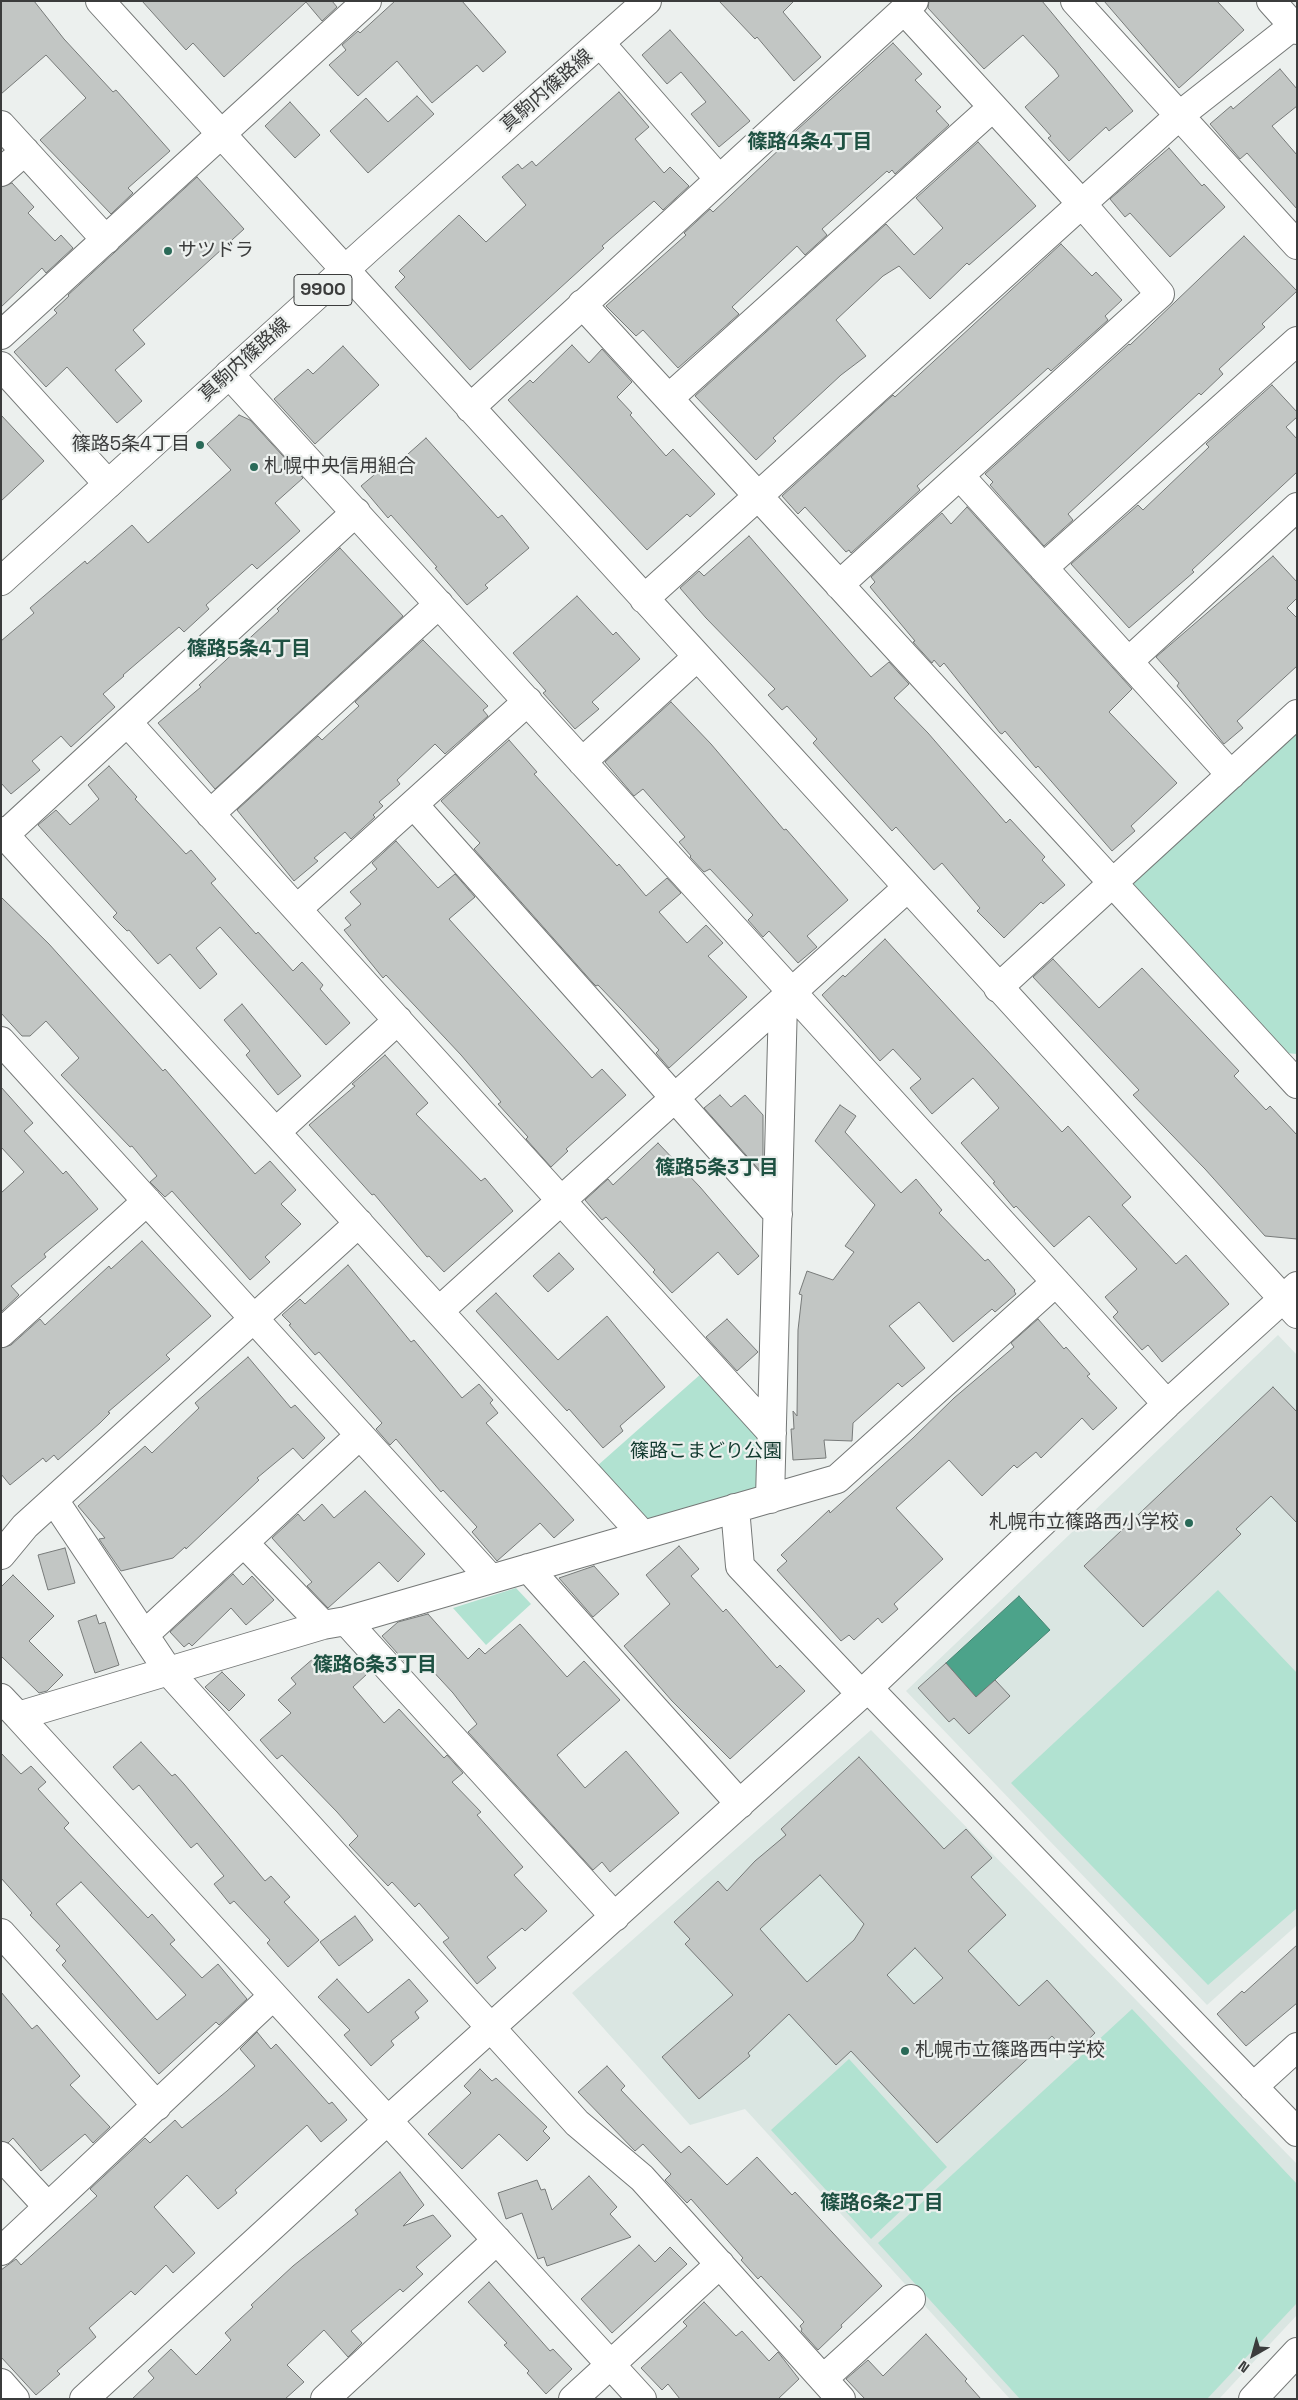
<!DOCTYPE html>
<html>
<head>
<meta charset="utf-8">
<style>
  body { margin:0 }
  #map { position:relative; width:1298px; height:2400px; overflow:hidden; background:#ecf0ee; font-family:"Space Grotesk",sans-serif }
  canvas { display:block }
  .frame { position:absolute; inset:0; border:2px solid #3b3c3c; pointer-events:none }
  .north { position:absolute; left:1228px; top:2330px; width:50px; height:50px; -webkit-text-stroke:4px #ecf0ee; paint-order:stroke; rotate:218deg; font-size:14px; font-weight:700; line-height:20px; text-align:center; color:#3b3c3c }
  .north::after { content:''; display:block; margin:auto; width:18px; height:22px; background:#3b3c3c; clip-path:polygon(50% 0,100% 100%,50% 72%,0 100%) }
</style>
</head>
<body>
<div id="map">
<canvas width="1298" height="2400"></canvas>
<div class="frame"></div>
<div class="north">N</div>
</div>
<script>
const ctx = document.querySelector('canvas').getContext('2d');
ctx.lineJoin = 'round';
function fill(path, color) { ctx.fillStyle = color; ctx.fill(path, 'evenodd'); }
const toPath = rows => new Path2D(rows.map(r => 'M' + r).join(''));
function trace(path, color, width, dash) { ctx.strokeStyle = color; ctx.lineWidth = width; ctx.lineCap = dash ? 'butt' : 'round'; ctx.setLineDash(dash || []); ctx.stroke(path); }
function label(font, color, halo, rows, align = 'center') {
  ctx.font = font + ' "Space Grotesk","Noto Sans JP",sans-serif'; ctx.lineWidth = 4.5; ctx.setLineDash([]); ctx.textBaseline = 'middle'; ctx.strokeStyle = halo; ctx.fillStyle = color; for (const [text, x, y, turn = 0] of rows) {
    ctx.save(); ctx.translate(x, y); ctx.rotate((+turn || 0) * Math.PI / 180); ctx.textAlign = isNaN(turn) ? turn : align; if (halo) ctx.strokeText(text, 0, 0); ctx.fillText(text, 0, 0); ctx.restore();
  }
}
const built = toPath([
  [1278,1335,1297,1355,1297,1925,1207,2005,906,1691],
  [871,1730,1297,2164,1297,2315,1219,2399,1010,2399,745,2109,690,2125,572,1993]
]);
const green = toPath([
  [1297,728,1297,1054,1286,1053,1134,887,1134,877],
  [711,1365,772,1433,770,1499,643,1535,588,1474],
  [516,1588,531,1604,486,1645,453,1608],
  [1218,1590,1297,1673,1297,1908,1208,1985,1011,1783],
  [1132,2009,1297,2184,1297,2303,1207,2399,1020,2399,878,2243],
  [849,2059,947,2167,871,2239,771,2130]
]);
const water = toPath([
  [1019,1596,1050,1630,976,1697,946,1663,1019,1596]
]);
const building = toPath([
  [1,1,34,1,64,39,113,92,116,90,170,151,128,188,133,193,111,214,40,140,86,98,46,55,1,94,1,1],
  [142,1,332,1,337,7,322,21,306,2,224,77,193,43,186,50,142,1],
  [395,1,462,1,506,52,483,72,477,65,432,103,397,61,358,96,329,65,346,50,342,45,358,31,360,33,395,1],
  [719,1,794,1,783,12,821,57,794,81,757,37,755,39,719,1],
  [929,1,1042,1,1133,111,1109,131,1106,127,1069,161,1048,138,1051,136,1025,107,1059,76,1055,70,1023,35,984,69,928,8,929,1],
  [1104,1,1217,1,1244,30,1179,88,1104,1],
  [670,30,750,121,719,147,691,114,706,102,681,72,667,84,642,55,670,30],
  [893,43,922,74,915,80,941,107,936,111,949,125,895,174,892,170,889,173,887,171,822,229,827,235,805,255,797,246,732,307,739,314,678,368,643,330,636,336,606,306,686,235,684,233,710,209,713,212,784,145,782,143,798,129,893,43],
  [1280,69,1297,89,1297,106,1272,126,1297,155,1297,209,1247,153,1240,159,1210,124,1231,106,1233,109,1280,69],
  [619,92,649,127,635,139,664,173,670,167,689,186,663,210,654,201,602,246,604,248,470,370,395,287,405,277,399,271,459,215,486,242,526,205,502,177,518,164,522,169,532,161,536,166,619,92],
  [417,96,434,114,368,173,330,131,366,98,388,122,417,96],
  [290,102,320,135,295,158,265,126,290,102],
  [978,142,1036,206,969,265,967,263,930,299,899,266,883,276,836,320,866,356,841,375,773,438,776,441,756,460,695,396,886,224,914,255,943,228,916,198,978,142],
  [1169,148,1202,186,1204,184,1225,207,1170,257,1130,213,1125,217,1110,199,1169,148],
  [197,177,244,229,133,330,145,344,115,370,142,401,117,423,67,367,46,387,14,352,57,313,54,310,69,296,68,295,197,177],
  [12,183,34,207,28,213,55,241,61,235,73,248,46,273,42,268,1,307,1,187,12,183],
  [1244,236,1297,291,1262,324,1265,327,1219,369,1223,374,1201,395,1199,393,1068,514,1073,520,1044,546,990,485,993,482,985,474,1129,344,1130,345,1244,236],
  [1061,244,1092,276,1096,272,1122,300,1105,316,1108,320,1051,371,1048,368,917,486,920,490,851,553,849,550,846,552,805,507,798,514,782,496,893,395,895,397,1061,244],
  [572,345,589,363,602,349,632,382,617,397,632,413,630,415,666,456,673,449,715,494,690,517,687,514,647,550,508,400,530,380,533,383,572,345],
  [343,346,379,385,315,444,274,399,308,369,313,374,343,346],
  [1272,385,1297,412,1297,417,1286,427,1297,439,1297,472,1192,570,1194,572,1129,628,1071,564,1138,505,1143,510,1209,447,1206,444,1272,385],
  [1,415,44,461,1,501,1,415],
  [239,415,250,420,303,478,275,503,300,531,257,569,252,564,206,605,209,609,184,632,179,627,123,675,124,676,103,694,115,707,71,747,61,736,32,761,40,770,11,794,1,783,1,641,34,613,30,608,85,561,87,564,132,525,148,543,231,470,207,444,239,415],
  [426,438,498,518,502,515,529,548,485,585,488,588,467,605,435,568,437,567,391,515,388,518,361,486,386,465,390,470,426,438],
  [967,507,1132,689,1109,712,1177,783,1131,826,1135,831,1112,851,1038,766,1036,768,1005,731,1002,734,1000,733,944,663,940,667,934,660,932,663,913,642,915,641,870,587,875,582,871,577,942,513,951,524,967,507],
  [749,536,871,677,889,662,909,684,894,698,928,733,1006,823,1010,819,1045,857,1042,860,1065,885,1043,904,1041,902,1004,938,977,911,980,908,942,863,934,870,896,827,892,831,813,743,817,739,787,706,782,710,768,695,775,689,706,618,680,588,699,571,704,576,749,536],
  [340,548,403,616,215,789,158,723,201,687,199,685,279,611,277,609,340,548],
  [1273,556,1297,582,1297,598,1287,608,1297,618,1297,666,1237,721,1243,728,1224,744,1177,686,1179,683,1156,657,1273,556],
  [577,596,613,635,616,632,640,659,592,702,599,709,575,729,543,693,546,691,513,653,577,596],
  [423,640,488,706,483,710,488,716,445,754,435,744,397,780,400,784,379,802,383,806,373,815,375,817,351,839,345,832,314,858,318,861,294,881,237,810,318,736,322,740,359,706,355,702,423,640],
  [671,702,711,744,784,830,786,829,848,900,807,936,817,947,798,963,769,931,763,937,748,920,753,915,710,869,704,872,690,857,691,856,679,842,685,837,643,789,634,796,605,762,671,702],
  [509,740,537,772,534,774,617,866,619,864,646,896,667,878,681,893,659,912,687,943,706,925,723,943,708,956,747,997,669,1068,656,1053,659,1050,623,1011,598,985,596,986,593,983,474,849,480,843,441,801,509,740],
  [109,766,137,797,135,799,186,854,191,850,216,879,211,883,256,934,258,932,293,971,302,962,323,985,320,989,350,1023,326,1045,220,927,196,948,217,974,200,989,170,954,158,964,129,930,127,931,113,917,117,913,38,825,56,810,70,825,99,799,88,785,109,766],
  [396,841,438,888,455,874,475,897,449,919,592,1078,602,1069,626,1095,566,1149,568,1151,551,1167,526,1139,528,1137,498,1104,501,1102,461,1055,386,975,383,978,344,930,351,925,345,918,361,904,350,892,377,869,372,863,396,841],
  [1,897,49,944,163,1071,165,1069,255,1174,270,1161,296,1190,281,1204,301,1224,265,1257,270,1262,250,1280,172,1191,165,1197,150,1182,157,1176,132,1146,130,1147,61,1075,79,1058,46,1021,30,1036,22,1036,1,1013,1,897],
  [885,939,1062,1132,1068,1126,1131,1197,1122,1205,1176,1264,1186,1255,1229,1304,1162,1362,1148,1345,1142,1350,1113,1317,1118,1312,1105,1297,1137,1269,1089,1216,1054,1247,1016,1206,1014,1208,993,1183,995,1182,961,1143,999,1108,973,1078,932,1114,910,1088,921,1079,893,1049,880,1061,822,995,843,975,845,977,885,939],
  [1053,959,1099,1008,1142,968,1239,1071,1234,1076,1266,1110,1270,1106,1297,1135,1297,1239,1265,1236,1205,1169,1133,1095,1139,1090,1033,977,1053,959],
  [242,1004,301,1076,278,1095,246,1055,250,1051,224,1020,242,1004],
  [385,1055,428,1103,416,1114,481,1181,485,1178,513,1211,444,1272,429,1256,427,1257,374,1194,372,1195,309,1125,355,1086,352,1084,385,1055],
  [1,1087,33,1123,24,1131,63,1174,66,1171,98,1209,44,1254,46,1257,11,1286,19,1295,1,1312,1,1193,24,1172,1,1147,1,1087],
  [720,1095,731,1107,745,1095,763,1115,763,1174,704,1108,720,1095],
  [840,1105,856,1116,845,1132,901,1193,916,1179,942,1210,939,1213,985,1261,988,1259,1015,1290,1014,1291,1016,1294,995,1312,992,1309,953,1342,919,1302,889,1326,925,1368,902,1387,898,1383,853,1423,852,1441,824,1440,826,1458,793,1460,791,1429,794,1429,793,1411,797,1416,798,1330,802,1295,799,1294,807,1271,833,1280,854,1252,845,1246,875,1205,815,1141,840,1105],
  [658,1143,700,1187,759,1256,738,1275,718,1252,672,1293,653,1272,655,1270,624,1236,606,1217,602,1220,585,1200,608,1179,613,1185,658,1143],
  [142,1241,211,1316,166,1355,170,1359,108,1412,110,1413,100,1423,58,1460,54,1455,46,1462,43,1458,10,1485,1,1474,1,1348,11,1345,40,1319,45,1325,109,1266,111,1269,142,1241],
  [559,1253,574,1269,548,1292,533,1276,559,1253],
  [348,1265,411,1342,414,1340,462,1398,479,1384,493,1400,490,1403,498,1413,486,1423,574,1520,554,1538,540,1523,497,1561,472,1532,477,1527,443,1490,441,1492,396,1439,390,1445,376,1429,382,1423,319,1352,315,1355,289,1325,291,1324,282,1315,300,1299,305,1304,348,1265],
  [496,1293,558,1360,607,1316,665,1387,620,1426,623,1431,603,1448,569,1409,567,1411,476,1311,496,1293],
  [727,1319,758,1352,737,1371,706,1337,727,1319],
  [1038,1319,1064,1349,1066,1347,1090,1374,1087,1376,1117,1408,1093,1430,1082,1418,1041,1458,1036,1452,1017,1468,1014,1465,982,1496,949,1460,896,1508,943,1559,894,1604,898,1609,882,1623,878,1618,854,1640,849,1635,841,1641,777,1570,787,1561,781,1555,829,1510,830,1513,913,1438,954,1398,1014,1347,1011,1343,1038,1319],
  [248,1357,291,1408,295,1405,325,1438,303,1459,293,1448,257,1478,259,1480,186,1549,185,1547,173,1558,121,1571,99,1539,105,1538,78,1506,145,1446,152,1453,199,1408,195,1403,248,1357],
  [1273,1387,1297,1412,1297,1523,1271,1496,1236,1529,1241,1534,1143,1627,1084,1566,1273,1387],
  [365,1491,425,1554,398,1582,379,1562,328,1608,307,1586,312,1582,272,1538,298,1514,304,1521,322,1504,334,1518,365,1491],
  [679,1546,699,1569,691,1576,723,1612,726,1609,777,1668,780,1665,805,1691,730,1759,672,1701,624,1646,670,1604,646,1575,679,1546],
  [65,1548,75,1583,48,1590,38,1555,65,1548],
  [594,1566,619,1594,593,1617,559,1578,594,1566],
  [233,1574,243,1585,252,1576,274,1600,246,1625,231,1608,192,1646,189,1643,184,1647,170,1632,233,1574],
  [13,1575,54,1616,29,1641,63,1675,47,1691,39,1693,1,1656,1,1587,13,1575],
  [428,1614,468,1659,479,1648,485,1654,520,1624,567,1677,584,1661,620,1700,557,1755,585,1788,626,1751,679,1813,610,1872,602,1862,593,1870,468,1732,477,1724,453,1693,417,1654,406,1663,382,1636,398,1622,428,1614],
  [96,1615,99,1624,105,1622,119,1665,95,1673,78,1621,96,1615],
  [315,1657,331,1675,351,1657,367,1674,353,1687,384,1723,399,1709,444,1758,447,1755,463,1773,452,1782,481,1812,477,1815,523,1867,514,1875,547,1911,525,1931,522,1928,487,1957,496,1968,477,1984,443,1942,449,1938,419,1903,415,1907,392,1882,388,1886,349,1845,358,1836,337,1812,282,1755,277,1759,260,1740,291,1713,278,1700,296,1684,291,1678,315,1657],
  [946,1663,976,1697,995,1680,1010,1696,969,1734,954,1718,949,1722,918,1688,946,1663],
  [222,1672,245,1695,229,1711,205,1687,222,1672],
  [141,1742,172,1776,175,1774,184,1784,265,1881,271,1876,290,1897,284,1902,319,1940,288,1967,267,1943,270,1940,234,1901,230,1904,214,1884,224,1876,197,1843,191,1848,139,1785,133,1790,113,1767,141,1742],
  [1,1753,21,1774,31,1766,46,1782,38,1789,69,1823,64,1828,148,1918,152,1914,175,1940,170,1944,202,1978,218,1964,247,1999,219,2025,216,2022,159,2074,62,1965,66,1961,56,1950,60,1946,30,1915,32,1913,1,1878,1,1753],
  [81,1882,186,1995,157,2020,56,1904,81,1882],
  [859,1757,944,1849,966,1829,992,1858,971,1877,1006,1915,968,1951,1019,2006,1047,1980,1095,2033,1071,2056,1052,2036,937,2143,851,2051,836,2065,789,2014,748,2053,750,2056,699,2099,662,2057,733,1995,685,1944,690,1939,674,1922,718,1881,727,1891,755,1861,786,1835,781,1829,859,1757],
  [820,1875,864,1924,854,1940,807,1982,760,1929,820,1875],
  [915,1948,943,1978,914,2004,887,1975,915,1948],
  [355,1916,373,1940,339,1966,320,1942,355,1916],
  [1297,1945,1297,2003,1246,2046,1217,2014,1242,1991,1244,1993,1297,1945],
  [337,1979,368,2013,409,1979,428,2001,415,2012,419,2018,391,2041,394,2045,371,2066,344,2035,350,2030,318,1997,337,1979],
  [1,1992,32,2029,37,2025,80,2076,70,2085,110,2127,93,2143,85,2134,41,2171,13,2138,8,2143,1,2141,1,1992],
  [257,2032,271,2049,276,2044,329,2104,332,2102,347,2120,321,2142,307,2125,235,2190,237,2193,218,2209,187,2175,154,2207,195,2253,173,2273,166,2265,135,2295,131,2291,89,2328,96,2337,57,2371,60,2374,36,2395,1,2357,1,2270,16,2259,21,2265,97,2196,90,2189,145,2138,150,2143,175,2120,182,2128,227,2091,255,2066,240,2049,257,2032],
  [607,2066,625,2086,621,2090,681,2153,689,2146,727,2185,757,2157,792,2195,795,2192,882,2286,841,2325,842,2327,818,2350,801,2331,802,2329,800,2326,804,2322,761,2276,758,2279,741,2260,743,2258,691,2199,687,2203,665,2180,671,2174,643,2144,635,2151,578,2092,607,2066],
  [480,2069,492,2081,496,2078,547,2127,543,2131,550,2138,527,2161,499,2134,462,2169,428,2134,471,2093,464,2086,480,2069],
  [400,2172,424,2205,403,2226,433,2215,451,2236,416,2267,423,2274,403,2292,400,2289,351,2331,362,2343,348,2357,324,2330,287,2365,304,2382,285,2399,132,2399,154,2378,148,2371,171,2349,196,2375,231,2340,225,2333,253,2307,251,2305,293,2266,358,2214,355,2210,400,2172],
  [589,2176,617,2207,610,2214,631,2237,547,2266,544,2257,538,2259,522,2213,506,2219,498,2193,537,2180,541,2190,545,2189,552,2210,589,2176],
  [639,2245,655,2262,670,2247,687,2264,612,2333,581,2299,639,2245],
  [489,2282,550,2351,553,2349,572,2369,546,2394,527,2373,529,2371,504,2345,507,2343,468,2302,489,2282],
  [704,2302,736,2336,742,2331,769,2361,778,2352,799,2379,778,2399,680,2399,668,2384,662,2390,641,2368,687,2326,683,2322,704,2302],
  [926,2334,967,2379,965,2381,981,2399,865,2399,846,2379,868,2360,883,2376,926,2334]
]);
const street = toPath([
  [100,1,1297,1314],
  [1075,1,1297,245],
  [1271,1,1297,30],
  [601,44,719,179],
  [1,125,106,240],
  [1,172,25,151],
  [582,304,1297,1084],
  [1,335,367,1],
  [1,366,108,484],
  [229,374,1167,1404],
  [669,398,993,107],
  [470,408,914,1],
  [960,476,1231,775],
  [1043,568,1297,341],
  [839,585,1160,294,1082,204,904,10],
  [644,599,1180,115,1297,23],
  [1129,661,1297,507],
  [127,722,772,1433],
  [582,762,697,657],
  [414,805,778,1214],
  [210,814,439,604],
  [1,831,643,1535],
  [1,838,356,512],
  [297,909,528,701],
  [998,988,1297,714],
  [1,1041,491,1579],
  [276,1132,398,1020],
  [439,1311,907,888],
  [1,1333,147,1201],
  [770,1499,783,1002],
  [54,1500,169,1672,577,2123,642,2178,841,2399],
  [735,1508,740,1566,861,1694],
  [244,1543,323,1625],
  [1,1555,25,1526,359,1223],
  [528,1568,740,1804],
  [346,1621,615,1917],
  [144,1635,360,1435],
  [868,1688,1297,2132],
  [1,1698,18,1716],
  [1,1933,157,2106],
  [1253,2087,1297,2047],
  [1,2156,48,2207],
  [1,2251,273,1996],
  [823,2379,911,2299],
  [1,2383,15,2399],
  [84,2399,387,2121,868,1688,1167,1404,1297,1286],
  [325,2399,497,2240],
  [573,2399,720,2264],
  [642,2399,18,1716,323,1625,346,1621,837,1479,1056,1282],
  [1253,2399,1297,2352]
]);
const primary = toPath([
  [1,581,370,247,647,1]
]);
const markers = [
  [168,251,5,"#2a6a58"],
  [200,445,5,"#2a6a58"],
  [254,467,5,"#2a6a58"],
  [1189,1523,5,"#2a6a58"],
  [905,2051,5,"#2a6a58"]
];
const shields = [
  [323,290,58]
];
const shieldNames = [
  ["9900",323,290]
];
const streetNames = [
  ["真駒内篠路線",547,91,-41],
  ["真駒内篠路線",245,360,-42]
];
const poiNames = [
  ["サツドラ",178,251],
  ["篠路5条4丁目",190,445,"right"],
  ["札幌中央信用組合",264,467],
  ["札幌市立篠路西小学校",1179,1523,"right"],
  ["札幌市立篠路西中学校",915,2051]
];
const parkNames = [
  ["篠路こまどり公園",706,1452]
];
const neighbourhoodNames = [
  ["篠路4条4丁目",810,143],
  ["篠路5条4丁目",249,650],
  ["篠路5条3丁目",717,1169],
  ["篠路6条3丁目",375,1666],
  ["篠路6条2丁目",882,2204]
];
fill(built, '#dae6e2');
fill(green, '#b1e2d1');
fill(water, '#4ca38a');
trace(water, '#478473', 1);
fill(building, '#c2c6c4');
trace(building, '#777a79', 1);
trace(street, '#757877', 30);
trace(primary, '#757877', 30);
trace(street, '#fff', 28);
trace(primary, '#fff', 28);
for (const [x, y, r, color] of markers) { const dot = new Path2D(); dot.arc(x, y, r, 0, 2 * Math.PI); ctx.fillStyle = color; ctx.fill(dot); trace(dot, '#ecf0ee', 2); }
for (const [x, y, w] of shields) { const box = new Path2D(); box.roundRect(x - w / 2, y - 15.5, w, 31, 4); ctx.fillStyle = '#ecf0ee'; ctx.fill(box); trace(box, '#3b3c3c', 1); }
label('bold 18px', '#3b3c3c', null, shieldNames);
label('19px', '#3b3c3c', '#ecf0ee', streetNames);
label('19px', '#3b3c3c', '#ecf0ee', poiNames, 'left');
label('19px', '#11392e', '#ecf0ee', parkNames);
label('bold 20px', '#1e5142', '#ecf0ee', neighbourhoodNames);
</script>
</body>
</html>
